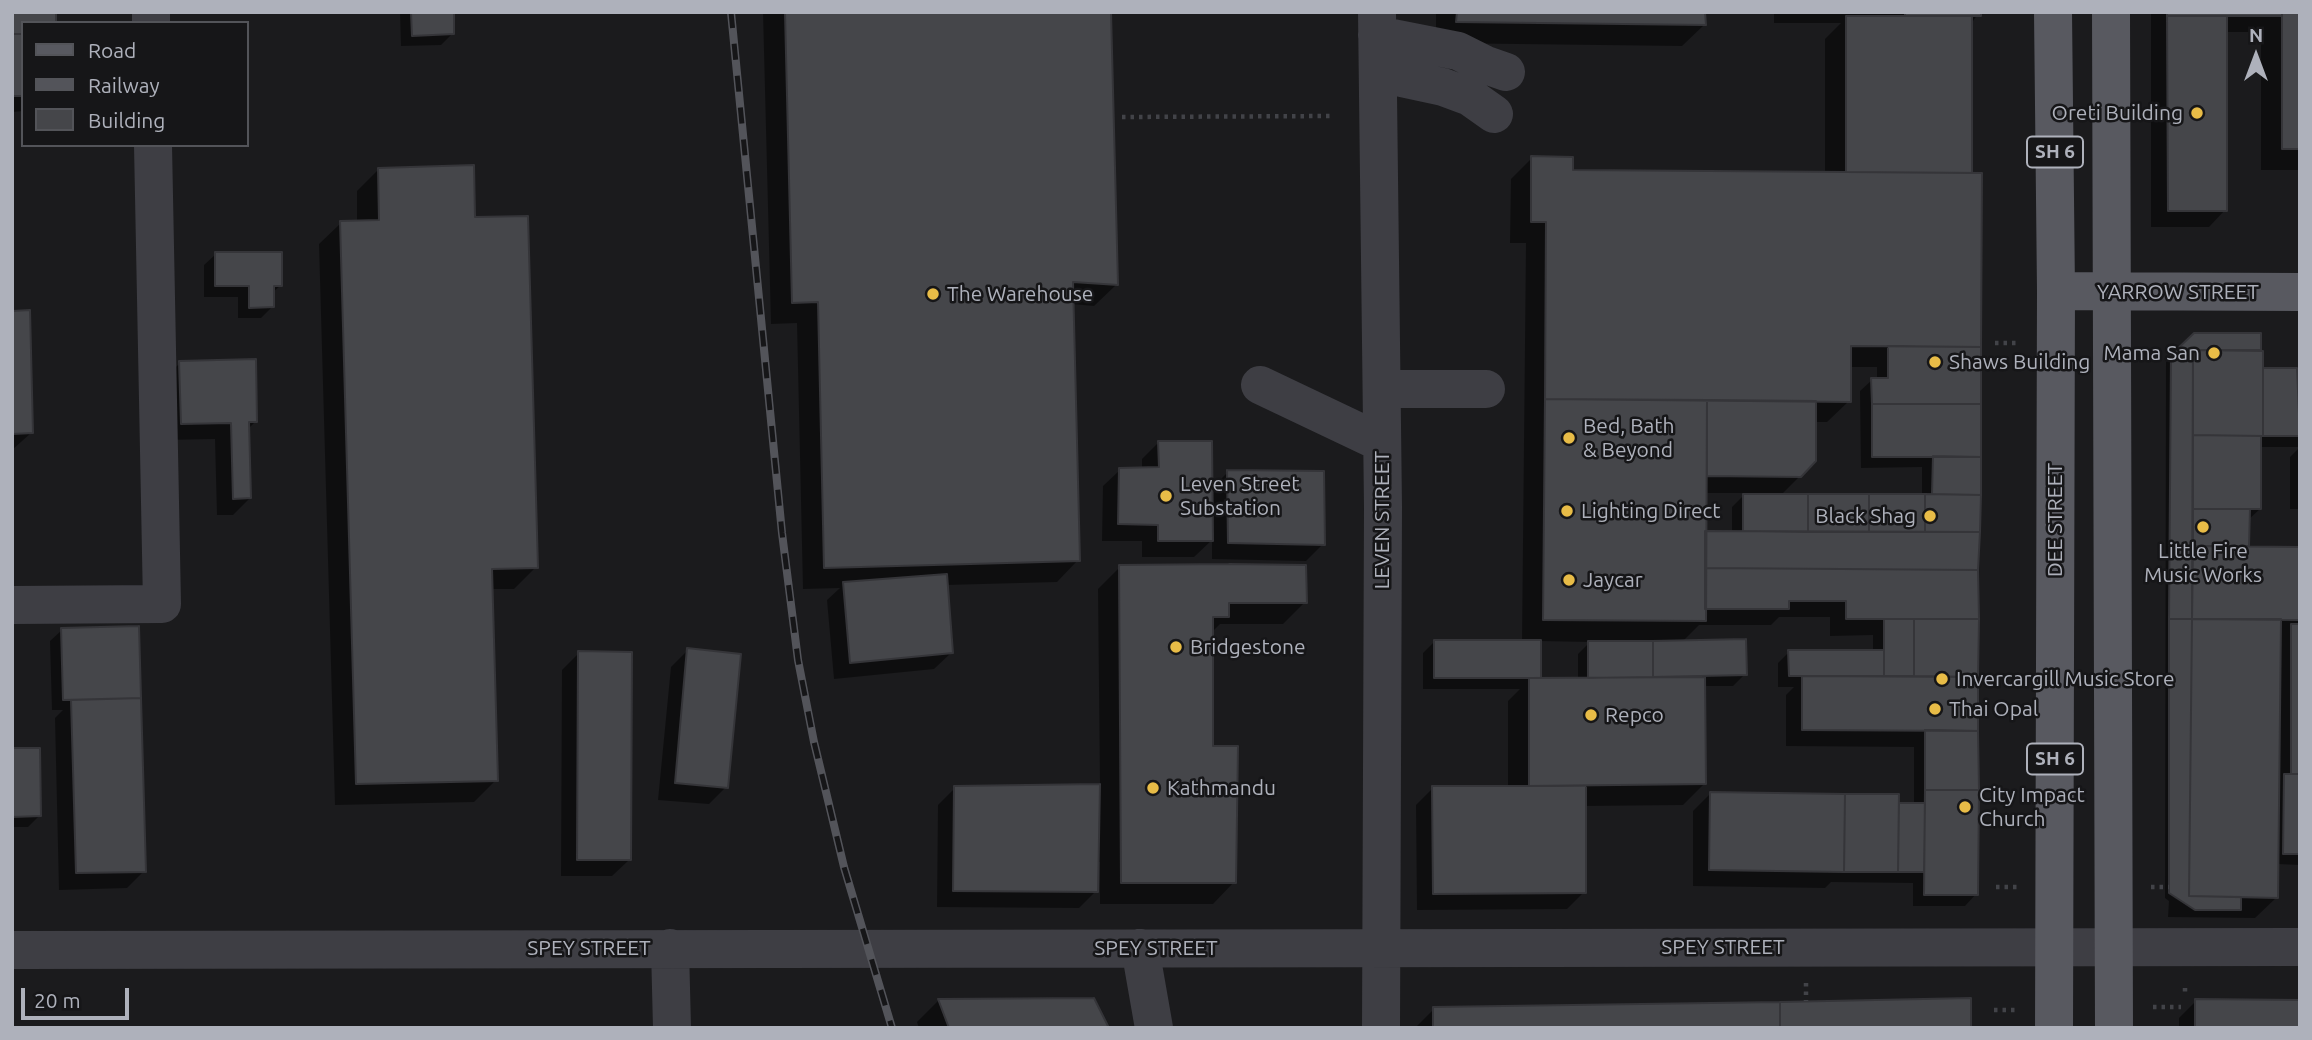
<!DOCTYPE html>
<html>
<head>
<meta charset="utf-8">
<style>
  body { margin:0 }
  #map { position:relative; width:2312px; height:1040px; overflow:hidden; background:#1b1b1d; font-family:Ubuntu,sans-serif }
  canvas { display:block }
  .frame { position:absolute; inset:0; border:14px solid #aeb1bb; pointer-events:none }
  .legend { position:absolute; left:21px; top:21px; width:228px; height:126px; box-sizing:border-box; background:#161618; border:2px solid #535459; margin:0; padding:9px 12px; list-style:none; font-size:21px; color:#aeb1bb }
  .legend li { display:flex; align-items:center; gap:14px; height:35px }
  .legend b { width:35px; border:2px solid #535459 }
  .north { position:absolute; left:2221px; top:21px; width:70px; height:70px; -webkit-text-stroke:5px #161618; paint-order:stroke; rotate:0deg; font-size:19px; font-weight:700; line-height:28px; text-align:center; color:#aeb1bb }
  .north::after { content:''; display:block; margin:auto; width:24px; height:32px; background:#aeb1bb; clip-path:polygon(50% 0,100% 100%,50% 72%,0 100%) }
  .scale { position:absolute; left:21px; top:988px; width:108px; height:32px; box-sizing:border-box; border:4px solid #aeb1bb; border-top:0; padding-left:9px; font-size:21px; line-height:24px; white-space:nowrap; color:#aeb1bb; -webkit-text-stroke:5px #161618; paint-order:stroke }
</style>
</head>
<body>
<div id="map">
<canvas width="2312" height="1040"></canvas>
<div class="frame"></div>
<ul class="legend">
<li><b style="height:9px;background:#585960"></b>Road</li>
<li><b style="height:9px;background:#53545a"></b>Railway</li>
<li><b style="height:19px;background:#45464a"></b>Building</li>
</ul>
<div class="north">N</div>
<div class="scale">20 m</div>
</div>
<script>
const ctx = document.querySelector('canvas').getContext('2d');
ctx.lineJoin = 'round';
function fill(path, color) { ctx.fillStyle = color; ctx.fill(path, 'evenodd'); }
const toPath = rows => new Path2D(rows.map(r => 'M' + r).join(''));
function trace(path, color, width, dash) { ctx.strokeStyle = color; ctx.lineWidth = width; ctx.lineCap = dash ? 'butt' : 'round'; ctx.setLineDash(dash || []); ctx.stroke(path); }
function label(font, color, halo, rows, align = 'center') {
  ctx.font = font + ' Ubuntu,sans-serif'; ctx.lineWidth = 5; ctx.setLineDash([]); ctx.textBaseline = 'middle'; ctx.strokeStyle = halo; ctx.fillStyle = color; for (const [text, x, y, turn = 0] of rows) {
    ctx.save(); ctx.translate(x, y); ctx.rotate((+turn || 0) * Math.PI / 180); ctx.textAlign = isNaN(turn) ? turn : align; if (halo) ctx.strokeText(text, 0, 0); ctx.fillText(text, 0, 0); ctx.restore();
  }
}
const shadow = toPath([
  [12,12,23,23,23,111,12,112],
  [400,12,452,12,452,34,441,45,401,46],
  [763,12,1109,12,1116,285,1094,306,1072,304,1078,560,1057,582,946,585,951,653,934,669,834,679,827,600,840,588,803,589,797,323,771,324],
  [1436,12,1703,12,1704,25,1682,46,1436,43],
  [1774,12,1979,12,1971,24,1970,175,1981,175,1976,894,1965,906,1913,906,1913,883,1831,882,1825,888,1693,886,1693,811,1710,794,1914,805,1914,747,1786,746,1786,695,1794,687,1778,687,1778,663,1789,652,1873,651,1873,635,1830,636,1830,617,1779,617,1771,625,1699,625,1683,641,1745,674,1733,686,1703,686,1704,784,1683,805,1584,806,1584,892,1567,909,1417,910,1416,805,1433,788,1508,788,1508,701,1520,689,1423,689,1423,653,1434,642,1522,642,1526,243,1510,243,1511,179,1532,158,1571,172,1825,174,1825,39,1841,23,1774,23],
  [1849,367,1877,367,1877,380,1872,380,1860,391,1861,468,1922,467,1922,496,1780,496,1800,476,1814,422,1827,422,1849,401],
  [1705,493,1746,493,1732,507,1732,533,1704,533],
  [1539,641,1590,642,1578,654,1578,679,1540,680],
  [2151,12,2300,12,2300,170,2261,170,2261,32,2225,32,2225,210,2209,227,2151,227],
  [378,170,536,567,514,589,491,589,496,780,474,802,335,805,319,244,341,223,357,222,357,191],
  [216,254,281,285,272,293,273,306,261,318,238,318,238,297,204,297,204,265],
  [12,312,31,433,12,450],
  [2195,335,2260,350,2257,353,2261,370,2295,408,2300,408,2300,447,2259,447,2260,509,2248,520,2248,545,2244,548,2300,549,2300,865,2277,864,2277,897,2255,918,2168,917,2169,901,2165,898,2166,362],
  [180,363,256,421,248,429,250,498,233,515,217,515,215,439,164,440,163,380],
  [1159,442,1211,489,1228,472,1323,544,1306,561,1212,559,1212,540,1194,557,1142,557,1142,541,1102,541,1103,486,1120,470,1142,469,1142,459],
  [2300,447,2300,509,2290,509,2290,457],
  [1120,567,1305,602,1283,624,1220,624,1212,632,1212,748,1234,882,1213,904,1100,904,1100,862,1097,862,1096,891,1079,908,937,907,938,805,955,788,1100,786,1098,589],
  [137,628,144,871,127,888,59,890,55,718,63,710,52,710,50,641,62,630],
  [688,650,726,787,709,804,658,800,671,667],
  [579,653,629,860,612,876,561,876,562,670],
  [12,750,39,816,28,827,12,827],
  [1093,999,1107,1028,919,1028,917,1022,938,1001],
  [2196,1001,2300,1028,2179,1028,2179,1018],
  [1434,1009,1970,1028,1415,1028]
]);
const building = toPath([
  [12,12,56,12,56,23,23,23,23,34,12,34,12,12],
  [411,12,454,12,454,34,412,36,411,12],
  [785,12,1111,12,1118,285,1073,282,1080,561,824,568,818,302,792,303,785,12],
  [1457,12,1705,12,1706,25,1456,22,1457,12],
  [1905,12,1981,12,1981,16,1905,16,1905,12],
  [2167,12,2282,12,2282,16,2167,16,2167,12],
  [2282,12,2300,12,2300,149,2282,149,2282,12],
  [1846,16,1972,16,1972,173,1846,172,1846,16],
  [2167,16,2227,16,2227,211,2168,211,2167,16],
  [12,34,23,34,23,96,12,96,12,34],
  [1531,156,1573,157,1573,170,1982,173,1981,347,1851,346,1851,402,1545,399,1546,222,1531,222,1531,156],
  [474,165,475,217,528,216,538,568,492,569,498,781,356,784,340,221,379,220,378,168,474,165],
  [215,252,282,252,282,286,274,286,274,307,249,308,249,286,215,286,215,252],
  [30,310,33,433,12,434,12,311,30,310],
  [2194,333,2261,333,2261,350,2193,350,2192,619,2169,619,2171,355,2194,333],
  [1888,346,1981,347,1981,404,1872,404,1871,378,1888,378,1888,346],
  [2193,350,2263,351,2263,436,2193,435,2193,350],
  [256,359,257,422,249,422,251,498,233,499,231,423,181,424,179,361,256,359],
  [2263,368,2297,368,2300,436,2263,436,2263,368],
  [1545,399,1707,400,1706,621,1543,620,1545,399],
  [1707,400,1816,401,1816,461,1801,477,1707,476,1707,400],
  [1872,404,1981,404,1981,457,1872,457,1872,404],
  [2193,435,2261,436,2261,509,2193,509,2193,435],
  [1158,441,1212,441,1213,541,1158,541,1158,525,1118,524,1119,468,1159,467,1158,441],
  [1933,456,1981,457,1981,495,1932,494,1933,456],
  [1227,470,1324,471,1325,545,1228,543,1227,470],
  [1743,494,1808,494,1808,532,1743,531,1743,494],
  [1808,494,1869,494,1869,532,1808,532,1808,494],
  [1869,494,1925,494,1925,532,1869,532,1869,494],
  [1925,494,1981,495,1980,532,1925,532,1925,494],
  [2193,509,2250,509,2249,546,2193,546,2193,509],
  [1705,531,1980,532,1978,570,1705,568,1705,531],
  [2193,546,2300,547,2300,620,2192,619,2193,546],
  [1229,564,1306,565,1307,603,1229,603,1229,617,1213,617,1213,746,1238,746,1236,883,1121,883,1119,565,1229,564],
  [1705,568,1978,570,1979,619,1846,619,1846,601,1789,601,1789,609,1705,609,1705,568],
  [947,574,953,653,850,663,843,582,947,574],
  [1884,619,1914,619,1914,676,1884,676,1884,619],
  [1914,619,1979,619,1978,677,1914,676,1914,619],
  [2169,619,2192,619,2189,896,2241,897,2241,910,2195,910,2169,893,2169,619],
  [2192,619,2281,619,2278,898,2189,896,2192,619],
  [2291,624,2300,624,2300,774,2291,774,2291,624],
  [139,626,141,698,63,700,61,628,139,626],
  [1746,639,1747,675,1653,677,1653,641,1746,639],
  [1434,640,1541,640,1541,678,1434,678,1434,640],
  [1588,641,1653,641,1653,677,1588,678,1588,641],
  [687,648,741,654,728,788,675,783,687,648],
  [1788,650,1884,650,1884,676,1789,676,1788,650],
  [578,651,632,652,631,860,577,860,578,651],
  [1802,676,1978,677,1978,731,1802,730,1802,676],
  [1705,677,1706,784,1529,786,1529,678,1705,677],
  [141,698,146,872,76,873,71,700,141,698],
  [1925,730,1978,731,1979,790,1925,790,1925,730],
  [12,748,40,748,41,816,12,817,12,748],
  [2284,774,2300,774,2300,854,2283,854,2284,774],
  [1100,784,1098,892,953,891,954,786,1100,784],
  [1432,786,1586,786,1586,893,1433,894,1432,786],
  [1925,790,1979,790,1978,895,1924,895,1925,790],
  [1710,792,1845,794,1844,872,1709,870,1710,792],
  [1845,794,1899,794,1898,872,1844,872,1845,794],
  [1899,803,1925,803,1924,872,1898,872,1899,803],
  [1094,998,1109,1028,949,1028,938,999,1094,998],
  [1971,998,1971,1028,1780,1028,1780,1002,1971,998],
  [2195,999,2300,1000,2300,1028,2195,1028,2195,999],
  [1780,1002,1780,1028,1433,1028,1433,1007,1780,1002]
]);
const path = toPath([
  [1122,117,1333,116],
  [1995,343,2019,343],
  [1996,887,2018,887],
  [2151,887,2169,887],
  [1806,983,1806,1001],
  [2185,988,2185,996],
  [2153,1007,2181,1007],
  [1994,1010,2015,1010]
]);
const minor = toPath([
  [151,12,151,23],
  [1377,12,1383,507,1381,1028],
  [1377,35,1458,51,1486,65,1506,72],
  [1378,73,1443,87,1470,97,1494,114],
  [1260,385,1382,443],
  [1382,389,1486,389],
  [12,605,162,604,153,145],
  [670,948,672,1028],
  [1140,948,1154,1028],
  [12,950,2300,947]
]);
const major = toPath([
  [2053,12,2056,291,2054,1028],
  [2111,12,2114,1028],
  [2056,291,2300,292]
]);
const rail = toPath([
  [731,12,782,533,798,660,814,742,844,867,892,1028]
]);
const markers = [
  [2197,113,7,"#e8bc47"],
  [933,294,7,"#e8bc47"],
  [2214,353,7,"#e8bc47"],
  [1935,362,7,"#e8bc47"],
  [1569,438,7,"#e8bc47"],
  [1166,496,7,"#e8bc47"],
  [1567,511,7,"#e8bc47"],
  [1930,516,7,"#e8bc47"],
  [2203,527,7,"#e8bc47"],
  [1569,580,7,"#e8bc47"],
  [1176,647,7,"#e8bc47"],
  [1942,679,7,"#e8bc47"],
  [1935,709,7,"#e8bc47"],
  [1591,715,7,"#e8bc47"],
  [1153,788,7,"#e8bc47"],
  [1965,807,7,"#e8bc47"]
];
const shields = [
  [2055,152,56],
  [2055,759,56]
];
const shieldNames = [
  ["SH 6",2055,152],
  ["SH 6",2055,759]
];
const poiNames = [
  ["Oreti Building",2183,113,"right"],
  ["The Warehouse",947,294],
  ["Mama San",2200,353,"right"],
  ["Shaws Building",1949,362],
  ["Bed, Bath",1583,426],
  ["& Beyond",1583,450],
  ["Leven Street",1180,484],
  ["Substation",1180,508],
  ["Lighting Direct",1581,511],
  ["Black Shag",1916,516,"right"],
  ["Little Fire",2203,551,"center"],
  ["Music Works",2203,575,"center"],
  ["Jaycar",1583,580],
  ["Bridgestone",1190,647],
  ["Invercargill Music Store",1956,679],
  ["Thai Opal",1949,709],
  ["Repco",1605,715],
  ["Kathmandu",1167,788],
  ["City Impact",1979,795],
  ["Church",1979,819]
];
const streetNames = [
  ["YARROW STREET",2178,292],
  ["LEVEN STREET",1382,520,-90],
  ["DEE STREET",2055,520,-90],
  ["SPEY STREET",1723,947],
  ["SPEY STREET",589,948],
  ["SPEY STREET",1156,948]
];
fill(shadow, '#0007');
fill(building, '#45464a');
trace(building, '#353539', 2);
trace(path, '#424348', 4.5, [3.5, 5]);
trace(minor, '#3e3e44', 38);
trace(major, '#585960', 38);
trace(rail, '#53545a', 8);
trace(rail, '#161618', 5, [16]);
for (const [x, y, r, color] of markers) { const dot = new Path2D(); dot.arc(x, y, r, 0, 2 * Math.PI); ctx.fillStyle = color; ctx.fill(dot); trace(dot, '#161618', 2.5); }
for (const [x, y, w] of shields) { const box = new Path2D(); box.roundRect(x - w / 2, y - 15.5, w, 31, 5); ctx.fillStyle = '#161618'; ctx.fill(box); trace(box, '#aeb1bb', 2); }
label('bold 19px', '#aeb1bb', null, shieldNames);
label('21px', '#aeb1bb', '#161618', poiNames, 'left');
label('21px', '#aeb1bb', '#161618', streetNames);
</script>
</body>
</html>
